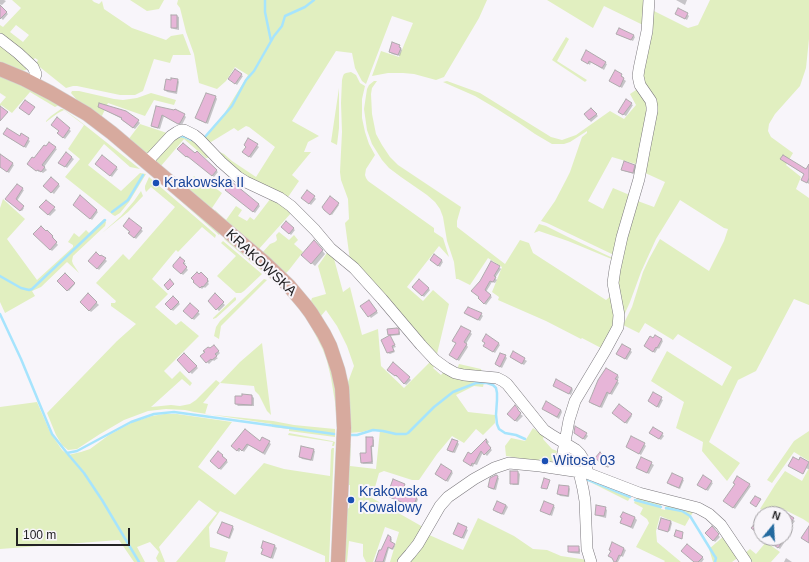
<!DOCTYPE html>
<html>
<head>
<meta charset="utf-8">
<style>
  body { margin:0 }
  #map { position:relative; width:809px; height:562px; overflow:hidden; background:#f8f5fa; font-family:Helvetica,sans-serif }
  canvas { display:block }
  .north { position:absolute; left:753px; top:506px; width:40px; height:40px; box-sizing:border-box; background:#f8f5fa; border:1px solid #a3a1a4; border-radius:50%; rotate:18deg; font-size:11px; font-weight:700; line-height:16px; text-align:center; color:#232224 }
  .north::after { content:''; display:block; margin:auto; width:14px; height:18px; background:#246a9f; clip-path:polygon(50% 0,100% 100%,50% 72%,0 100%) }
  .scale { position:absolute; left:16px; top:528px; width:114px; height:18px; box-sizing:border-box; border:2px solid #232224; border-top:0; padding-left:5px; font-size:12px; line-height:14px; white-space:nowrap; color:#232224; -webkit-text-stroke:3px #f8f5fa; paint-order:stroke }
</style>
</head>
<body>
<div id="map">
<canvas width="809" height="562"></canvas>
<div class="north">N</div>
<div class="scale">100 m</div>
</div>
<script>
const ctx = document.querySelector('canvas').getContext('2d');
ctx.lineJoin = 'round';
function fill(path, color) { ctx.fillStyle = color; ctx.fill(path, 'evenodd'); }
const toPath = rows => new Path2D(rows.map(r => 'M' + r).join(''));
function trace(path, color, width, dash) { ctx.strokeStyle = color; ctx.lineWidth = width; ctx.lineCap = dash ? 'butt' : 'round'; ctx.setLineDash(dash || []); ctx.stroke(path); }
function label(font, color, halo, rows, align = 'center') {
  ctx.font = font + ' Helvetica,sans-serif'; ctx.lineWidth = 4; ctx.setLineDash([]); ctx.textBaseline = 'middle'; ctx.strokeStyle = halo; ctx.fillStyle = color; for (const [text, x, y, turn = 0] of rows) {
    ctx.save(); ctx.translate(x, y); ctx.rotate((+turn || 0) * Math.PI / 180); ctx.textAlign = isNaN(turn) ? turn : align; if (halo) ctx.strokeText(text, 0, 0); ctx.fillText(text, 0, 0); ctx.restore();
  }
}
const green = toPath([
  [12,0,92,0,94,2,99,4,102,1,104,9,132,28,166,40,171,36,183,34,191,55,173,55,170,63,154,59,143,91,135,95,120,95,77,86,73,86,66,88,36,64,38,60,35,58,32,61,0,34,0,25,3,27,21,8],
  [16,25,29,35,23,42,10,32],
  [130,0,164,0,159,9,147,11],
  [178,0,487,0,479,18,444,77,436,80,414,74,403,73,388,73,372,76,381,51,399,57,413,23,392,16,366,84,362,81,355,68,352,53,336,51,292,121,319,136,308,142,304,152,311,152,292,175,299,181,286,200,252,184,211,148,224,154,232,161,256,177,275,147,249,127,246,126,238,131,234,128,211,142,201,138,204,137,224,114,248,75,235,67,226,81,217,89,199,83,194,54,186,32,180,8,177,4],
  [547,0,646,0,643,25,604,6,593,28],
  [710,0,809,0,809,39,806,68,800,86,775,114,769,124,768,131,771,137,793,153,786,165,801,177,796,189,809,198,809,305,794,299,756,371,738,380,709,442,740,463,727,481,702,451,703,442,676,428,684,402,651,381,667,351,722,386,732,367,678,334,673,340,645,323,639,333,623,325,632,307,643,272,649,259,660,239,709,271,724,241,728,229,724,228,680,200,656,239,641,272,630,302,621,322,615,289,635,200,654,207,665,182,643,172,651,125,643,84,650,9,688,28,698,25],
  [566,37,569,39,557,61,587,80,585,82,552,60],
  [0,43,26,68,26,70,22,71,0,64],
  [351,72,356,75,360,83,365,86,362,99,362,118,365,132,369,144,375,155,366,169,365,175,366,178,368,181,434,228,434,232,443,238,449,257,439,246,407,287,423,301,433,290,449,304,437,354,434,356,350,260,349,253,345,223,349,219,348,199,341,180,340,172,342,132,341,103,342,80,343,76,344,74,346,73],
  [0,75,32,88,59,105,55,107,30,92,12,113,1,105,0,107,0,104,6,97,0,93],
  [374,81,377,81,372,88,371,94,372,114,376,134,382,145,390,157,398,165,461,207,457,221,457,227,505,264,520,240,529,243,533,253,606,300,613,294,617,315,603,349,582,338,581,339,546,321,498,300,499,297,492,292,502,267,488,258,470,285,458,279,456,279,454,262,447,241,443,217,440,209,435,202,427,195,401,177,389,168,382,160,372,144,367,130,364,109,367,89,369,85],
  [447,81,480,93,551,137,562,140,576,135,610,111,624,119,636,105,630,94,639,88,650,105,639,165,612,157,588,201,603,209,613,188,632,196,616,256,547,223,541,221,555,201,566,180,570,172,582,137,587,133,587,131,570,142,564,144,552,144,535,134,519,123,497,109,475,96,443,82],
  [339,88,339,128,337,145,331,142],
  [72,91,79,91,114,99,123,100,137,98,151,93,176,100,174,105,154,100,145,116,108,103,101,118,77,100,71,93],
  [61,109,63,109,77,119,140,169,130,167,104,144,88,165,121,191,140,173,146,174,129,202,120,213,115,216,113,215,65,177,80,159,68,149,84,125,64,110,58,113,46,122,46,121,51,116],
  [140,124,170,134,147,155,128,140],
  [184,133,214,157,206,158,184,139,161,166,154,163,153,156],
  [194,176,204,185,210,184,222,193,210,211,185,187],
  [149,177,216,235,215,238,202,227,178,252,176,250,152,279,168,294,155,307,176,325,181,321,199,336,164,371,172,379,180,371,192,383,190,386,182,379,151,407,171,405,180,406,190,404,196,400,216,380,220,383,240,362,262,343,271,415,267,411,259,395,255,391,254,386,220,383,203,403,208,404,205,414,273,421,294,425,335,429,335,437,289,431,289,429,272,427,272,424,194,412,185,410,166,409,148,411,124,420,100,434,77,449,68,450,62,445,56,435,47,413,117,341,136,324,111,306,111,303,115,303,116,301,96,283,123,254,129,260,175,207,151,187,146,192,145,189,145,186],
  [166,188,177,195,221,232,219,235],
  [141,191,143,196,128,212,102,233,121,216,134,201],
  [271,198,292,212,258,250,213,213,215,210,226,220,236,206,242,210,238,216,247,221,250,217,254,220],
  [3,199,25,219,7,239,37,280,73,247,73,245,68,242,74,233,79,237,86,230,89,233,104,219,106,222,105,226,73,256,72,261,73,264,79,273,67,262,41,287,32,291,35,296,5,313,0,302,0,208],
  [539,224,546,226,568,237,615,259,614,260,568,241,539,231,534,233],
  [279,232,289,240,294,235,298,240,294,244,303,252,289,270,284,275,261,254,270,244,275,242,277,240,276,235],
  [226,236,264,270,264,273,224,239],
  [223,241,262,274,244,291,241,293,236,293,217,276,236,256,221,243],
  [329,250,333,255,343,292,350,287,362,335,378,329,381,366,404,388,430,362,437,363,433,368,441,375,445,370,484,382,483,387,474,386,456,395,468,412,495,415,495,423,483,435,476,429,464,443,452,436,437,454,419,480,412,480,384,471,379,473,372,498,423,527,405,554,397,562,390,562,399,532,385,527,373,562,366,562,363,556,363,544,349,541,347,562,343,562,344,528,347,509,349,508,350,501,353,501,353,497,350,497,350,485,348,485,348,444,351,444,350,466,376,469,380,430,369,430,362,432,349,433,348,382,354,366,347,346,337,326,328,313,326,310,321,316,321,318,311,301,312,298,326,294,318,266],
  [270,275,288,292,304,310,315,327,326,350,330,361,336,382,339,412,338,425,337,425,335,402,331,378,327,361,323,350,312,328,300,308,282,289,267,276],
  [264,279,267,280,221,326,219,339,214,336,216,327,220,321],
  [235,297,236,298,236,300,216,318,213,319,213,318],
  [459,364,481,369,482,374,457,370],
  [37,402,50,432,62,450,68,455,81,452,90,449,109,435,133,422,152,416,164,414,177,414,232,422,198,467,235,495,264,463,284,469,330,476,331,450,332,448,334,448,329,562,325,562,325,556,220,511,209,527,210,547,228,552,225,562,176,562,217,513,199,500,159,547,165,562,158,562,156,558,159,552,150,542,137,547,145,562,134,562,119,540,0,549,0,407],
  [533,428,544,436,543,439,552,449,557,451,554,462,540,459,537,461,506,456,505,446,511,438,525,441],
  [809,431,809,461,794,452,772,483,767,480,794,441],
  [289,433,332,441,335,442,334,446,332,446,333,442,288,435],
  [809,468,809,523,803,519,779,507,777,514,760,509,775,485,785,471,802,481],
  [587,477,632,494,628,501,586,480],
  [637,496,661,503,661,509,665,510,666,504,693,512,685,526,660,516,656,531,657,542,681,562,664,562,665,561,636,547,649,523,647,519,640,514,643,508,634,503],
  [478,518,514,536,533,549,547,550,561,556,588,560,589,562,409,562,427,534,463,550],
  [724,536,739,557,732,562,713,562,709,549],
  [766,542,780,552,771,562,752,562,745,553,750,549,756,554]
]);
const shadow = toPath([
  [0,0,4,0,6,1,2,5,0,4],
  [676,0,687,0,685,5],
  [0,6,8,14,3,20,0,17],
  [676,14,687,14,689,16,687,20],
  [172,16,177,16,179,17,179,30,174,29,172,28],
  [617,34,633,35,635,37,633,41,619,35],
  [399,46,402,50,400,56,392,54,390,52],
  [582,59,605,63,607,64,604,70,591,62,590,65],
  [241,75,243,76,237,85,231,80],
  [621,75,623,77,622,78,626,81,622,88,612,82],
  [178,80,179,82,177,94,167,92,165,90,172,81],
  [216,97,217,99,208,124,198,120,197,118],
  [631,104,633,105,626,116,621,113],
  [99,107,138,121,140,123,135,129,123,121,122,119],
  [157,107,184,115,186,117,182,125,181,125,164,116,160,129,153,127,152,125],
  [591,109,598,116,591,122,585,115],
  [57,119,71,131,65,139,60,135],
  [22,135,30,141,26,148,6,136,20,137],
  [249,139,259,147,251,158,245,154],
  [55,148,57,149,44,167,47,170,43,173,40,171,39,172,30,165,35,160],
  [178,149,195,154,197,153,218,172,214,177,189,157,188,158],
  [67,154,74,159,67,168,62,164],
  [0,155,14,165,9,173,0,167],
  [781,159,807,170,809,168,809,184,804,181,805,175],
  [97,164,116,168,118,169,112,177],
  [634,166,636,167,634,174,624,171,622,169],
  [51,178,60,186,54,194,44,186],
  [22,189,24,190,17,201,24,208,22,211,8,201],
  [228,191,258,204,260,206,255,213],
  [308,191,316,199,311,205,302,198],
  [80,197,98,212,92,220,74,204],
  [46,201,56,210,50,216,41,207],
  [338,204,339,205,332,215,325,210],
  [130,219,143,231,136,239,130,233,131,232],
  [286,223,295,230,291,235,282,227],
  [47,232,54,238,53,239,58,245,52,251,34,234,46,233],
  [317,244,325,254,315,266,302,255],
  [102,256,107,261,99,270,90,261,100,257],
  [180,258,186,264,184,265,188,270,183,275,174,266],
  [441,260,443,262,440,267,433,262],
  [499,267,501,269,495,278,497,280,495,283,492,282,486,292,492,297,486,305,481,300,481,281],
  [201,273,209,281,208,283,209,284,205,288,204,287,202,289,195,282],
  [65,274,75,284,69,291,58,281],
  [420,280,430,290,424,297,414,287],
  [88,295,99,305,91,312,81,302],
  [215,295,225,305,219,311,209,301],
  [173,297,180,304,173,311,167,304],
  [371,303,378,313,371,318,362,307],
  [190,305,200,314,194,320,185,311],
  [466,313,481,314,483,316,480,321,467,315],
  [397,329,400,332,400,335,390,336,388,335],
  [470,332,472,334,466,344,468,347,459,361,452,356],
  [390,337,396,347,393,348,395,352,390,354,388,353],
  [654,339,661,339,663,341,659,349,658,348,655,353,647,348],
  [499,344,500,345,495,353,486,347],
  [213,346,220,353,216,357,218,358,214,361,213,360,209,364,201,356],
  [630,350,632,352,627,360,619,355],
  [514,353,527,361,524,365,513,359],
  [184,354,198,368,192,374,178,360],
  [505,356,507,358,502,368,498,366],
  [394,363,411,380,406,385,398,376,397,377,390,372],
  [617,375,619,377,617,381,619,383,612,395,609,393,602,408,592,404,590,402],
  [556,387,572,388,573,390,571,395],
  [653,394,663,400,659,408,649,401],
  [252,396,254,398,254,406,238,406,236,404],
  [515,406,520,412,519,413,523,416,517,422,510,416],
  [543,409,561,410,562,412,559,419],
  [615,415,631,415,632,416,627,424],
  [246,430,260,442,263,438,271,444,265,455,249,445,244,452,241,449,239,452,233,446],
  [586,434,588,436,585,440,577,435],
  [662,434,664,436,661,440,652,435],
  [372,438,374,440,374,447,372,447,373,464,363,464,362,463,367,454],
  [487,440,489,442,487,445,492,450,487,456,483,452,477,465,474,464,473,467,466,463,471,455],
  [457,442,459,444,455,453,450,452,448,450],
  [644,444,646,446,641,455,629,448],
  [313,450,315,451,313,461,302,459,300,457],
  [218,452,225,458,224,459,228,462,221,470,211,461],
  [600,454,611,464,608,468,596,458],
  [642,458,654,465,649,474,639,469],
  [800,459,809,464,809,469,804,468,799,461],
  [451,471,453,473,448,482,438,476],
  [518,472,520,474,519,485,513,485,511,483],
  [497,477,499,478,496,490,491,489,489,487],
  [682,479,684,480,680,489,670,485,669,483],
  [711,482,713,483,708,491,700,486],
  [404,485,406,487,404,493,417,498,418,499,415,508,390,497,388,496],
  [749,485,751,486,735,509,726,502],
  [569,487,570,489,569,497,560,496,558,494],
  [506,505,508,507,504,515,496,512,494,510],
  [553,506,555,507,552,516,543,512,541,510],
  [605,508,607,510,606,518,598,516,596,514],
  [782,512,795,521,792,525,785,520,785,514,780,514],
  [623,513,635,518,637,520,633,529,623,524,621,522,623,518],
  [670,521,672,523,670,531,660,529],
  [222,523,233,527,234,529,230,539,220,535,218,533],
  [458,524,468,530,464,539,456,535],
  [761,525,761,538,780,538,784,542,784,543,780,549,765,538,763,541,757,536],
  [712,528,720,537,715,542,707,533],
  [390,537,392,539,391,543,395,546,393,550,389,548,385,562,376,562,381,551],
  [264,542,275,546,277,548,273,559,264,555,262,554,263,550,262,548],
  [613,544,624,549,626,550,623,557,621,556,618,562,615,562,611,552,610,550],
  [687,545,704,559,702,562,695,562],
  [578,547,580,549,580,554,571,553,569,552],
  [786,558,792,562,784,562]
]);
const stream = toPath([
  [265,0,265,12,271,41],
  [178,137,181,136,185,137,192,140],
  [204,138,232,106,240,91,246,80,254,71,274,36,282,26,285,16,305,7,314,0],
  [112,212,128,200,143,175],
  [0,276,21,288,29,290,32,289,105,220],
  [0,314,21,359,52,434,67,453,77,451,131,422,154,414,174,412,334,434],
  [348,435,357,435,373,430,383,431,396,434,406,434,408,433,434,407,453,392,476,383,487,383,493,385,496,388,497,393,497,400,496,415,497,424,499,429,505,433,516,435,525,439],
  [67,453,84,473,102,500,139,562],
  [586,479,630,497],
  [635,500,661,507],
  [666,508,682,511,690,516,714,555,716,558,715,562]
]);
const building = toPath([
  [0,5,7,12,0,19,0,5],
  [678,8,688,13,685,19,675,14,678,8],
  [171,15,177,15,177,28,171,28,171,15],
  [619,28,634,35,631,40,616,34,619,28],
  [392,42,400,45,399,47,401,48,398,55,389,52,392,42],
  [586,50,606,62,602,68,589,61,588,64,581,60,586,50],
  [235,69,242,74,235,84,228,79,235,69],
  [615,70,622,74,621,76,624,78,620,87,609,81,615,70],
  [171,78,178,79,176,92,164,90,166,79,171,80,171,78],
  [206,93,216,96,206,123,195,118,206,93],
  [626,99,632,103,623,115,618,112,626,99],
  [25,100,35,107,29,115,19,108,25,100],
  [99,103,126,111,139,120,133,128,121,119,122,118,98,107,99,103],
  [0,106,8,112,0,121,0,106],
  [156,106,174,110,175,109,185,114,180,123,178,124,162,115,158,128,151,126,156,106],
  [591,108,597,114,589,120,584,114,591,108],
  [57,117,70,128,63,138,57,133,59,131,51,125,57,117],
  [7,128,20,136,21,133,29,138,24,147,3,134,7,128],
  [248,138,258,144,249,157,242,152,246,147,244,145,248,138],
  [49,142,56,147,42,165,45,167,41,172,38,170,36,171,27,164,32,157,34,158,44,145,46,146,49,142],
  [183,143,195,153,197,151,217,170,212,176,187,156,186,157,177,149,183,143],
  [66,152,72,157,65,167,58,163,66,152],
  [0,154,13,163,7,172,0,167,0,154],
  [102,155,117,167,110,176,95,164,102,155],
  [783,155,806,169,809,164,809,178,807,183,801,180,804,174,780,159,783,155],
  [624,161,635,165,633,173,621,170,624,161],
  [51,177,59,184,51,193,43,186,51,177],
  [232,182,259,204,253,212,225,190,232,182],
  [17,184,23,188,16,199,24,206,20,211,5,199,17,184],
  [307,190,315,196,309,204,301,198,307,190],
  [80,195,97,210,90,219,73,205,80,195],
  [330,196,339,203,330,215,324,210,322,207,330,196],
  [46,200,55,207,48,215,39,207,46,200],
  [129,218,142,228,134,238,128,233,130,232,123,226,129,218],
  [286,221,294,228,289,234,281,227,286,221],
  [41,226,46,231,47,230,53,236,52,237,57,242,50,250,33,234,41,226],
  [314,240,323,250,311,264,301,255,314,240],
  [96,252,100,256,101,255,106,258,97,269,88,261,96,252],
  [434,254,442,260,438,266,430,260,434,254],
  [180,257,185,261,183,263,187,267,181,274,173,267,173,265,180,257],
  [491,261,500,266,494,276,496,277,493,282,490,281,485,290,491,295,484,304,478,298,479,297,471,291,480,281,491,261],
  [197,272,199,274,201,272,208,279,207,280,208,281,203,287,202,286,200,288,193,282,194,281,191,278,197,272],
  [65,273,75,283,67,291,57,281,65,273],
  [170,279,174,284,168,290,164,285,170,279],
  [419,279,429,288,422,296,412,287,419,279],
  [88,293,97,302,89,311,80,302,88,293],
  [215,293,224,302,216,310,208,301,215,293],
  [173,296,179,302,171,310,165,304,173,296],
  [369,300,377,311,368,317,360,306,369,300],
  [190,303,199,311,192,319,183,311,190,303],
  [468,307,482,313,478,320,464,313,468,307],
  [461,326,471,331,464,342,467,344,457,360,449,355,456,343,452,341,461,326],
  [397,328,399,329,399,334,388,335,387,329,397,328],
  [486,334,499,343,493,352,483,346,485,343,482,341,486,334],
  [390,335,395,345,392,346,394,351,387,353,381,340,390,335],
  [655,335,662,339,657,348,656,347,653,352,644,346,650,336,653,338,655,335],
  [622,344,631,349,625,359,616,354,622,344],
  [214,345,219,351,215,354,217,356,212,360,211,359,206,363,200,356,205,352,203,351,208,347,210,348,214,345],
  [513,351,525,358,522,364,510,357,513,351],
  [184,353,197,366,189,373,177,360,184,353],
  [500,353,506,355,500,367,495,364,500,353],
  [393,362,410,377,404,384,396,375,395,376,387,370,393,362],
  [606,368,618,375,615,379,618,380,610,394,607,392,600,407,589,402,598,380,606,368],
  [556,379,572,388,569,394,553,386,556,379],
  [653,392,662,397,657,407,648,401,653,392],
  [242,394,252,395,252,405,235,404,235,396,242,396,242,394],
  [546,401,561,410,557,417,542,409,546,401],
  [619,404,632,414,625,423,612,413,619,404],
  [515,405,518,409,518,410,521,413,515,421,507,414,515,405],
  [575,426,587,433,583,439,574,433,575,426],
  [653,427,663,433,659,439,649,433,653,427],
  [245,429,260,441,262,437,270,441,263,453,247,444,242,451,239,448,237,451,231,446,245,429],
  [631,436,645,443,639,454,626,447,631,436],
  [366,437,373,437,373,446,371,446,372,462,361,463,360,453,366,453,366,437],
  [452,439,458,441,453,452,447,450,452,439],
  [486,439,487,440,486,442,491,448,484,455,481,451,474,464,472,463,471,466,463,461,468,452,471,454,486,439],
  [301,446,314,449,311,460,299,457,301,446],
  [218,451,223,455,222,456,227,460,219,469,210,461,218,451],
  [600,452,610,462,606,467,595,458,600,452],
  [641,457,652,462,647,473,636,468,641,457],
  [793,457,799,460,800,457,809,462,803,474,788,466,793,457],
  [441,464,452,471,446,481,435,474,441,464],
  [510,471,518,471,518,484,510,484,510,471],
  [672,473,683,478,679,488,667,483,672,473],
  [496,475,498,476,494,489,488,487,490,478,496,475],
  [703,475,712,481,706,490,697,485,703,475],
  [737,476,750,484,733,508,723,501,735,484,733,483,737,476],
  [544,478,550,480,547,489,541,488,544,478],
  [393,479,405,484,402,491,417,497,413,507,387,496,393,479],
  [559,485,569,486,568,496,557,494,559,485],
  [755,496,761,499,756,507,750,503,755,496],
  [497,501,506,505,502,514,493,510,497,501],
  [544,501,554,505,550,515,540,511,544,501],
  [596,505,606,507,604,516,595,515,596,505],
  [623,512,635,517,631,527,620,523,622,518,620,517,623,512],
  [785,512,794,518,790,524,785,520,785,512],
  [661,518,671,521,668,532,658,529,661,518],
  [757,521,761,524,761,536,751,528,757,521],
  [222,522,233,526,229,538,217,533,222,522],
  [458,523,467,527,462,538,453,534,458,523],
  [712,526,719,534,713,541,705,533,712,526],
  [809,526,809,543,801,538,809,526],
  [676,530,683,532,682,539,674,536,676,530],
  [388,535,391,537,390,541,395,544,392,549,388,547,383,562,375,562,379,550,381,550,388,535],
  [764,538,785,538,778,548,764,538],
  [263,541,275,545,271,558,261,554,263,549,261,548,263,541],
  [612,542,624,548,621,556,619,555,616,562,614,562,612,558,608,556,611,551,609,550,612,542],
  [687,544,703,557,698,562,694,562,681,551,687,544],
  [568,546,579,546,579,552,568,552,568,546]
]);
const minor = toPath([
  [0,39,18,53,33,67,36,74,33,83],
  [146,163,171,136,177,132,181,130,184,130,194,135,199,139,221,162,238,177,246,182,280,198,291,206,315,230,331,249,354,268,382,299,421,345,435,360,446,368,455,373,464,375,497,378,503,381,507,384,544,430,553,436,576,450,580,454,585,462,587,469,587,473],
  [560,469,569,420,575,401,605,351,618,327,619,315,613,283,615,269,622,237,639,179,644,152,652,111,652,107,651,101,640,85,638,76,639,69,647,31,649,0],
  [579,472,583,489,585,501,587,549,591,562],
  [403,562,410,554,418,544,440,506,448,497,474,479,494,468,509,463,540,466,587,473,639,493,698,508,709,514,721,525,746,562]
]);
const major = toPath([
  [0,69,24,79,51,93,87,114,112,133,264,262,289,286,305,305,311,313,324,334,330,346,338,370,342,388,344,428,338,562]
]);
const markers = [
  [156,183,4,"#1a4fb4"],
  [545,461,4,"#1a4fb4"],
  [351,500,4,"#1a4fb4"]
];
const transitNames = [
  ["Krakowska II",164,183],
  ["Witosa 03",553,461],
  ["Krakowska",359,492],
  ["Kowalowy",359,508]
];
const streetNames = [
  ["KRAKOWSKA",261,263,43]
];
fill(green, '#e1efc0');
fill(shadow, '#0003');
trace(stream, '#a6e4fd', 2.5);
fill(building, '#e7b5d8');
trace(building, '#afaaad', 1);
trace(minor, '#7b787d', 12);
trace(major, '#d3d3d3', 15);
trace(minor, '#fff', 11);
trace(major, '#d7aa9e', 14);
for (const [x, y, r, color] of markers) { const dot = new Path2D(); dot.arc(x, y, r, 0, 2 * Math.PI); ctx.fillStyle = color; ctx.fill(dot); trace(dot, '#f8f5fa', 1.5); }
label('14px', '#164399', '#f8f5fa', transitNames, 'left');
label('14px', '#232224', '#f8f5fa', streetNames);
</script>
</body>
</html>
